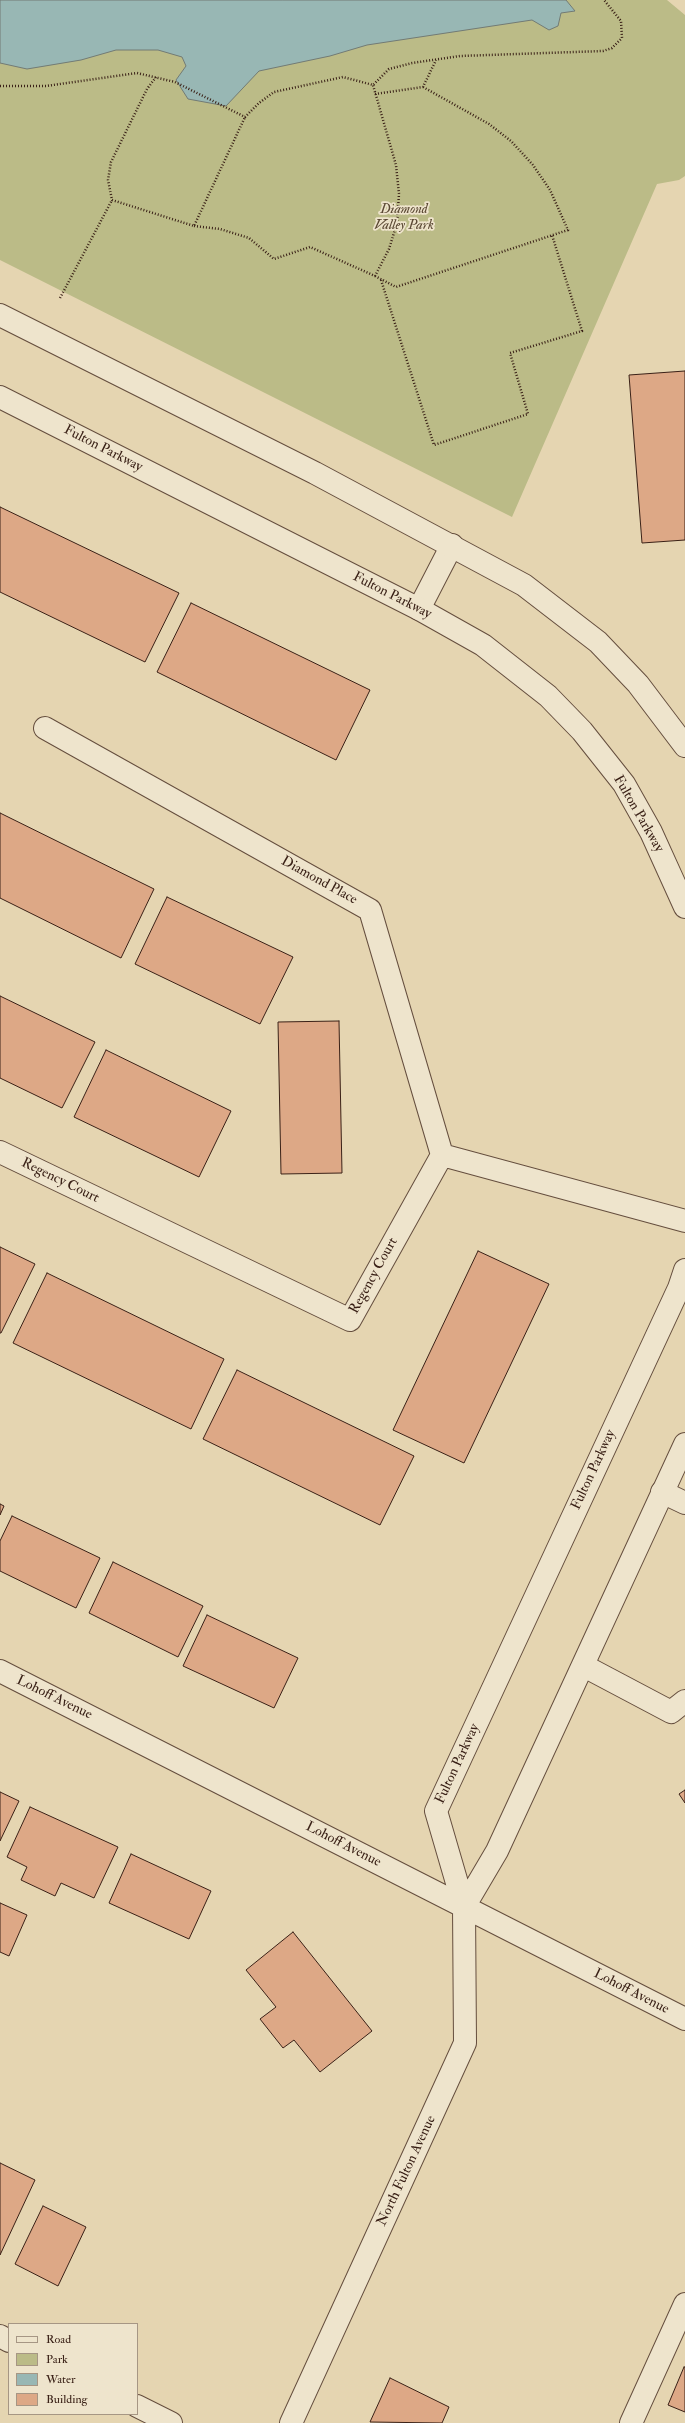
<!DOCTYPE html>
<html>
<head>
<meta charset="utf-8">
<style>
  body { margin:0 }
  #map { position:relative; width:685px; height:2423px; overflow:hidden; background:#e5d5b1; font-family:"IM FELL Double Pica",serif }
  canvas { display:block }
  .legend { position:absolute; left:8px; top:2323px; width:130px; height:92px; box-sizing:border-box; background:#eee4cc; border:1px solid #a69684; margin:0; padding:5px 7px; list-style:none; font-size:12px; color:#3a2117 }
  .legend li { display:flex; align-items:center; gap:8px; height:20px }
  .legend b { width:20px; border:1px solid #a69684 }
</style>
</head>
<body>
<div id="map">
<canvas width="685" height="2423"></canvas>
<ul class="legend">
<li><b style="height:5px;background:#eee4cc"></b>Road</li>
<li><b style="height:11px;background:#bbbb87"></b>Park</li>
<li><b style="height:11px;background:#98b7b4"></b>Water</li>
<li><b style="height:11px;background:#dda886"></b>Building</li>
</ul>
</div>
<script>
const ctx = document.querySelector('canvas').getContext('2d');
ctx.lineJoin = 'round';
function fill(path, color) { ctx.fillStyle = color; ctx.fill(path, 'evenodd'); }
const toPath = rows => new Path2D(rows.map(r => 'M' + r).join(''));
function trace(path, color, width, dash) { ctx.strokeStyle = color; ctx.lineWidth = width; ctx.lineCap = dash ? 'butt' : 'round'; ctx.setLineDash(dash || []); ctx.stroke(path); }
function label(font, color, halo, rows, align = 'center') {
  ctx.font = font + ' "IM FELL Double Pica",serif'; ctx.lineWidth = 3.5; ctx.setLineDash([]); ctx.textBaseline = 'middle'; ctx.strokeStyle = halo; ctx.fillStyle = color; for (const [text, x, y, turn = 0] of rows) {
    ctx.save(); ctx.translate(x, y); ctx.rotate((+turn || 0) * Math.PI / 180); ctx.textAlign = isNaN(turn) ? turn : align; if (halo) ctx.strokeText(text, 0, 0); ctx.fillText(text, 0, 0); ctx.restore();
  }
}
const green = toPath([
  [0,0,667,0,685,15,685,176,679,180,657,184,512,517,0,260]
]);
const water = toPath([
  [0,0,566,0,575,11,561,13,558,26,549,30,532,20,367,45,330,56,259,71,226,106,188,99,176,80,186,66,182,57,158,50,116,50,81,60,27,69,0,63,0,0]
]);
const building = toPath([
  [685,371,685,540,642,543,629,375,685,371],
  [0,507,179,593,145,662,0,592,0,507],
  [191,603,370,690,336,760,157,672,191,603],
  [0,813,154,889,121,958,0,898,0,813],
  [167,897,293,957,260,1024,135,964,167,897],
  [0,996,95,1042,62,1108,0,1078,0,996],
  [339,1021,342,1173,281,1174,278,1022,339,1021],
  [106,1050,231,1111,199,1177,74,1117,106,1050],
  [0,1247,35,1264,1,1333,0,1333,0,1247],
  [478,1251,549,1284,464,1463,393,1430,478,1251],
  [47,1273,224,1359,191,1429,13,1343,47,1273],
  [237,1370,414,1456,380,1525,203,1439,237,1370],
  [0,1504,4,1506,0,1515,0,1504],
  [12,1516,100,1558,76,1608,0,1571,0,1541,12,1516],
  [113,1562,203,1606,178,1657,89,1613,113,1562],
  [207,1615,298,1658,274,1708,183,1666,207,1615],
  [685,1790,685,1803,679,1794,685,1790],
  [0,1792,19,1801,0,1841,0,1792],
  [30,1807,118,1847,94,1898,61,1883,55,1896,21,1880,27,1867,7,1857,30,1807],
  [131,1854,211,1891,189,1939,109,1903,131,1854],
  [0,1903,27,1915,9,1956,0,1952,0,1903],
  [293,1932,372,2031,320,2072,294,2040,283,2048,260,2019,276,2007,246,1970,293,1932],
  [0,2163,35,2180,0,2255,0,2163],
  [43,2206,86,2227,58,2286,15,2264,43,2206],
  [684,2367,685,2367,685,2412,668,2405,684,2367],
  [390,2378,449,2407,442,2423,370,2422,390,2378]
]);
const path = toPath([
  [156,77,147,89,111,162,108,180,112,200,194,226,245,117],
  [0,86,46,86,137,73,175,82,245,117,259,103,274,92,343,77,373,85,389,69,412,63,460,56,603,51,612,48,622,38,621,21,604,0],
  [375,94,423,87,436,60],
  [194,226,220,229,249,238,274,259,310,247,375,276,389,249,397,223,399,194,396,165,373,85],
  [375,276,396,287,568,230,550,190,533,165,511,141,489,124,423,87],
  [381,280,434,445,528,414,510,353,582,331,552,235],
  [60,298,112,200]
]);
const service = toPath([
  [419,609,452,545],
  [662,1492,685,1503],
  [584,1666,671,1712,685,1701],
  [631,2423,685,2304]
]);
const minor = toPath([
  [0,315,315,473,524,585,598,642,638,684,685,746],
  [0,397,419,609,483,645,548,696,582,731,624,784,651,832,685,907],
  [45,728,370,910,442,1155],
  [0,1152,350,1320,442,1155],
  [442,1155,685,1221],
  [0,1671,685,2019],
  [464,1907,497,1851,685,1444],
  [0,2336,9,2341],
  [137,2406,171,2423],
  [291,2423,465,2043,464,1907,436,1811,679,1288,685,1270]
]);
const parkNames = [
  ["Diamond",404,210],
  ["Valley Park",404,226]
];
const streetNames = [
  ["Fulton Parkway",103,449,27],
  ["Fulton Parkway",392,596,27],
  ["Fulton Parkway",638,814,60],
  ["Diamond Place",319,881,29],
  ["Regency Court",60,1181,26],
  ["Regency Court",374,1276,-61],
  ["Fulton Parkway",594,1470,-65],
  ["Lohoff Avenue",54,1698,26],
  ["Fulton Parkway",458,1764,-65],
  ["Lohoff Avenue",343,1845,27],
  ["Lohoff Avenue",631,1992,27],
  ["North Fulton Avenue",407,2171,-65]
];
fill(green, '#bbbb87');
fill(water, '#98b7b4');
trace(water, '#727b75', 1);
fill(building, '#dda886');
trace(building, '#3a2117', 1);
trace(service, '#654e3e', 24);
trace(minor, '#654e3e', 24);
trace(path, '#3a2117', 2.5, [1, 2]);
trace(service, '#eee4cc', 22);
trace(minor, '#eee4cc', 22);
label('italic 14px', '#5a4833', '#eee4cc', parkNames);
label('14px', '#3a2117', '#eee4cc', streetNames);
</script>
</body>
</html>
